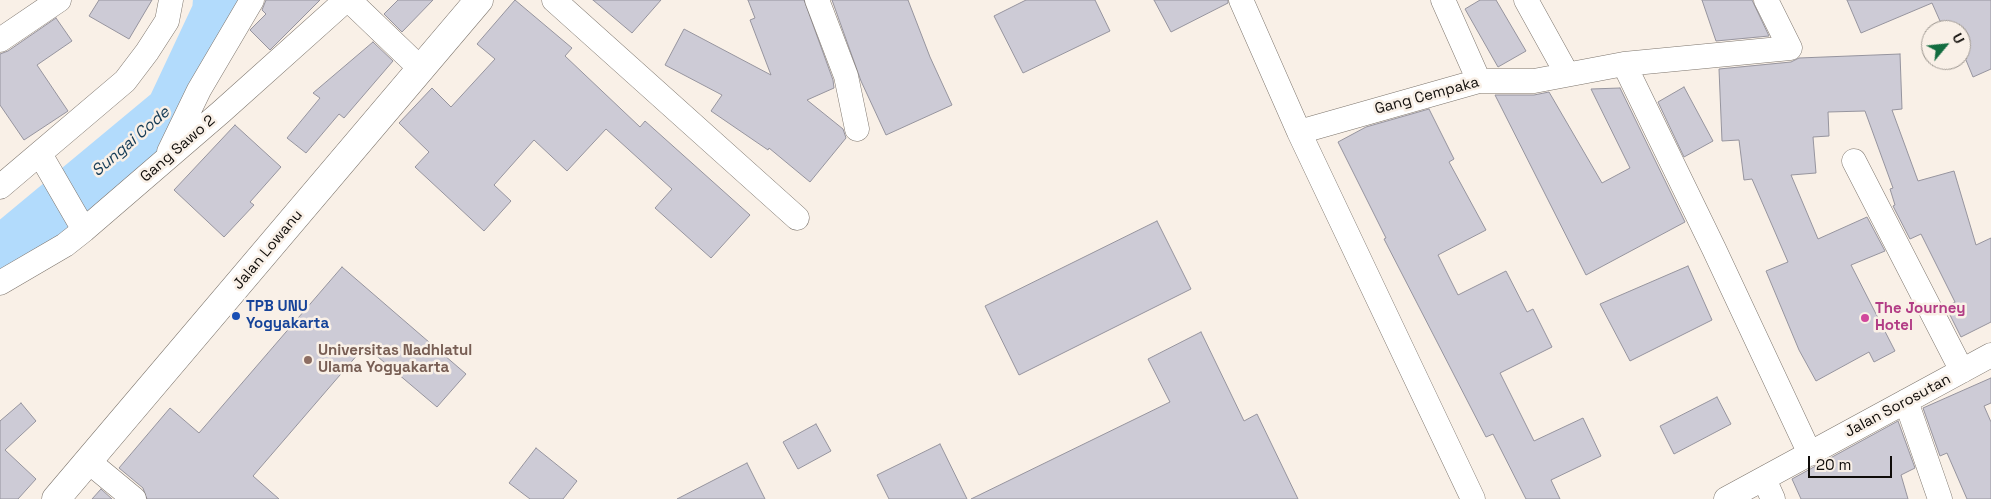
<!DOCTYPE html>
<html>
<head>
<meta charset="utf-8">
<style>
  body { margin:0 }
  #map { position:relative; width:1991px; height:499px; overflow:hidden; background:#f9f0e7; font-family:"Space Grotesk",sans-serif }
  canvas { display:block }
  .north { position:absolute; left:1921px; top:20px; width:50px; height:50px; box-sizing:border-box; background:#f9f0e7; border:1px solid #9b958e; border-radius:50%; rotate:62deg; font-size:14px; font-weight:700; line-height:20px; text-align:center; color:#0f0c09 }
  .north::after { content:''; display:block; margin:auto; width:18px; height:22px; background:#126c3f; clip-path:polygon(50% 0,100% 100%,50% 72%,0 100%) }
  .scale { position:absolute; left:1808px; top:456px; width:84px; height:22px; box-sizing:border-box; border:2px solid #0f0c09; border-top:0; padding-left:6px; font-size:15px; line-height:18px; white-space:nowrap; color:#0f0c09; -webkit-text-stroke:4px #f9f0e7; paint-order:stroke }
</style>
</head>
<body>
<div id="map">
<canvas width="1991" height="499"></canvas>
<div class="north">U</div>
<div class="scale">20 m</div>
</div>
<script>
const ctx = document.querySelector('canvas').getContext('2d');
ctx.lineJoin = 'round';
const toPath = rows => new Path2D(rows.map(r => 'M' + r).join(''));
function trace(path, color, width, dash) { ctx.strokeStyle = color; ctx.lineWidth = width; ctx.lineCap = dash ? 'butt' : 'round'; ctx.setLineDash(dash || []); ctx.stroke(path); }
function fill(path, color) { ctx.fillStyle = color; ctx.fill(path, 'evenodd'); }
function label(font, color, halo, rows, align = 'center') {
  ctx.font = font + ' "Space Grotesk",sans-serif'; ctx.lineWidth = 5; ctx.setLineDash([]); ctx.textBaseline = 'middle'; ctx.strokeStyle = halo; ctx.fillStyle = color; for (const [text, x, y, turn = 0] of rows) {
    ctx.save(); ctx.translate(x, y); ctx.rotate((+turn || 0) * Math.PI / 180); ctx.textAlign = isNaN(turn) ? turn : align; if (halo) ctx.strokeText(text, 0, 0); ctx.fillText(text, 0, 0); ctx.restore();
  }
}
const river = toPath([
  [0,252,171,110,217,12,218,0]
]);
const building = toPath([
  [99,0,152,0,129,39,89,16,99,0],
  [266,0,320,0,270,50,250,30,266,14,262,10,266,0],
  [398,0,433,0,402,32,384,14,398,0],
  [515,0,572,48,565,56,640,127,645,121,750,215,711,258,655,208,672,189,606,129,567,171,534,140,494,185,511,201,484,231,415,167,429,152,399,123,432,88,451,107,495,59,477,44,515,0],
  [593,0,661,0,632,33,593,0],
  [748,0,804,0,833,80,834,88,807,100,843,129,846,138,810,182,769,148,768,150,711,111,722,95,665,65,684,29,771,75,750,20,755,18,748,0],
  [832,0,908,0,930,57,952,105,886,135,861,81,832,0],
  [1026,0,1095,0,1110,31,1023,73,994,16,1026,0],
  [1154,0,1228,0,1228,3,1171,32,1154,0],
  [1480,0,1496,0,1526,51,1498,67,1465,9,1480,0],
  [1702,0,1752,0,1769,36,1716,41,1702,0],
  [1847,0,1991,0,1991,69,1973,77,1961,48,1961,30,1944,30,1932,3,1861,33,1847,0],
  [56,18,72,41,37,65,68,111,24,140,0,105,0,54,8,51,56,18],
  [373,42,393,61,344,118,339,114,306,153,287,138,320,98,313,93,373,42],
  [1900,54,1902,109,1892,110,1918,181,1954,171,1976,245,1991,238,1991,322,1961,337,1946,307,1955,302,1921,234,1910,239,1893,206,1895,205,1890,189,1893,188,1865,111,1828,112,1829,136,1813,137,1816,173,1791,175,1818,239,1867,217,1885,251,1851,265,1895,351,1874,362,1869,352,1816,381,1799,350,1766,271,1788,262,1752,179,1744,180,1739,140,1722,141,1719,69,1791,62,1799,58,1900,54],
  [1684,87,1713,141,1684,157,1658,102,1684,87],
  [1620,88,1685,222,1586,275,1495,95,1534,95,1549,92,1602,183,1630,168,1591,89,1620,88],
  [1429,109,1454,159,1449,162,1486,230,1438,255,1458,295,1506,271,1527,312,1533,309,1552,347,1500,373,1534,441,1583,418,1601,456,1551,480,1560,499,1526,499,1493,434,1486,437,1384,239,1386,238,1338,142,1366,127,1429,109],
  [235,125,281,167,250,202,254,205,224,237,174,190,235,125],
  [1157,221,1191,289,1019,375,985,306,1157,221],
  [1688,266,1712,320,1630,361,1600,304,1688,266],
  [342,267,466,374,437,407,365,346,253,476,279,499,147,499,143,488,119,468,170,408,199,433,342,267],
  [1201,332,1244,421,1257,414,1298,499,971,499,1170,402,1148,359,1201,332],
  [1991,378,1991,403,1984,406,1991,422,1991,499,1967,499,1947,453,1940,456,1923,408,1991,378],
  [1717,397,1731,424,1674,454,1660,426,1717,397],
  [21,403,36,421,5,450,36,479,18,499,0,499,0,421,21,403],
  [1898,421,1915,468,1901,475,1908,499,1801,499,1792,479,1898,421],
  [816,424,831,451,798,469,783,442,816,424],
  [940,444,967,499,889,499,877,475,940,444],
  [536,448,577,481,563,499,530,499,509,483,536,448],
  [747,463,765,499,677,499,747,463],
  [101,489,112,499,92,499,101,489]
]);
const minor = toPath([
  [349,0,421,69],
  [554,0,797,218],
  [817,0,846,76,857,129],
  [1241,0,1299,132,1479,81,1534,81,1624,64,1790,48,1766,0],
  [1443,0,1479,81],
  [1526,0,1567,74],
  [0,40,59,0],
  [1624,64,1714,249,1810,454],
  [1299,132,1473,499],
  [169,152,199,90,252,0],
  [40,154,84,230],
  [1854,161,1962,371],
  [0,187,125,81,147,52,167,21,171,0],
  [0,283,65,245,84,230,221,112,346,0],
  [1906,401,1940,499],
  [88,461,134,499],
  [1764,479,1773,499],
  [1726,499,1991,355]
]);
const secondary = toPath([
  [56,499,479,0]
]);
const markers = [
  [236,316,5,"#1a4fb4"],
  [1865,318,5,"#d1479c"],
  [308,360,5,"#8d6e63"]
];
const streetNames = [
  ["Gang Cempaka",1427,96,-15],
  ["Gang Sawo 2",178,149,-41],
  ["Jalan Lowanu",268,250,-50],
  ["Jalan Sorosutan",1898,406,-28]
];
const transitNames = [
  ["TPB UNU",246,307],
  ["Yogyakarta",246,324]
];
const hotelNames = [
  ["The Journey",1875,309],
  ["Hotel",1875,326]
];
const educationNames = [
  ["Universitas Nadhlatul",318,351],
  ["Ulama Yogyakarta",318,368]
];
const waterNames = [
  ["Sungai Code",131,142,-41]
];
trace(river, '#b2dbfc', 50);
fill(building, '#cdcbd6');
trace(building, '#96949e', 1);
trace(minor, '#7d756d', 25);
trace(secondary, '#7d756d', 29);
trace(minor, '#fff', 24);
trace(secondary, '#fff', 28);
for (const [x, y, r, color] of markers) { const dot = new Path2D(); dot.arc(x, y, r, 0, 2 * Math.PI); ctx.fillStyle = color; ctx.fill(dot); trace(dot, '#f9f0e7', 2); }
label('15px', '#0f0c09', '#f9f0e7', streetNames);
label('bold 15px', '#164399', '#f9f0e7', transitNames, 'left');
label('bold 15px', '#b23c85', '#f9f0e7', hotelNames, 'left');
label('bold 15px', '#785e54', '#f9f0e7', educationNames, 'left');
label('italic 16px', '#143b56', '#f9f0e7', waterNames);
</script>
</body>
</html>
